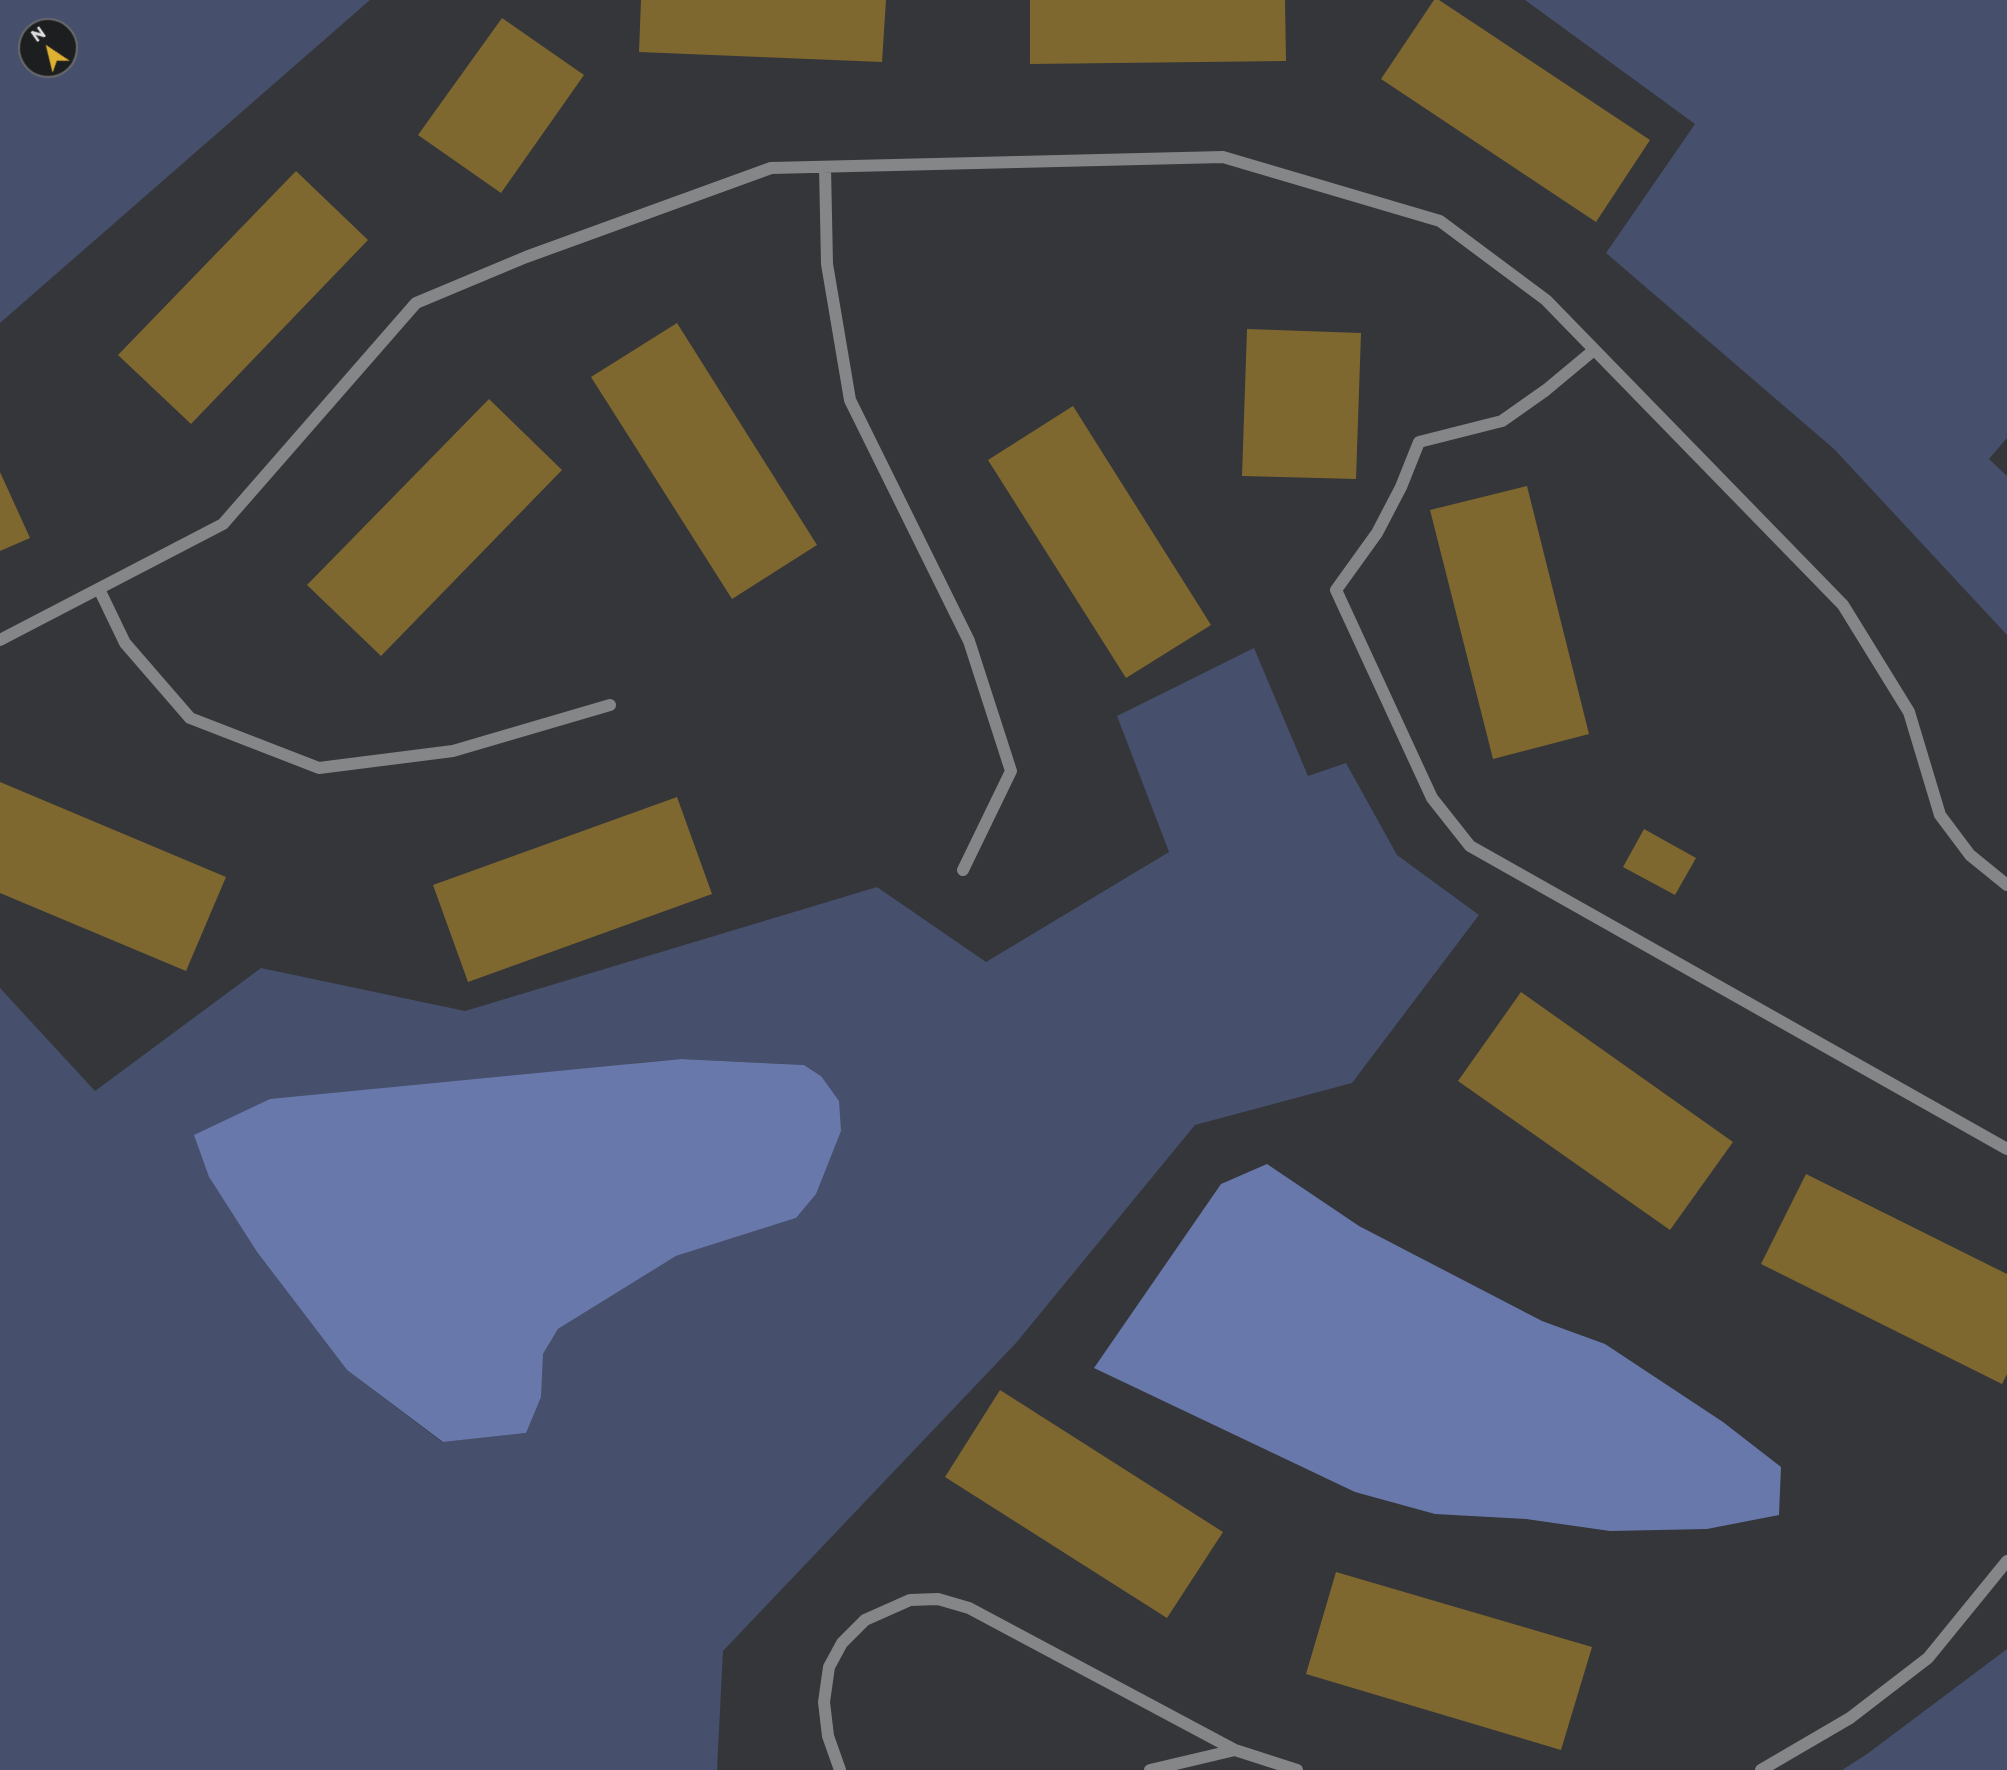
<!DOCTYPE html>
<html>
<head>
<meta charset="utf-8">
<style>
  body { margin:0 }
  #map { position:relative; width:2007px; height:1770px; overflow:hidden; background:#353639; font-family:Montserrat,sans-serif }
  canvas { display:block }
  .north { position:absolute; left:18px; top:18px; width:60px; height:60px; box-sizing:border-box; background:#1d1e1f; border:2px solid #6a6a6c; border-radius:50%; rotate:325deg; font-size:16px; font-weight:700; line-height:24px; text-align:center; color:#dddddf }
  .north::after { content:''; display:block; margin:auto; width:21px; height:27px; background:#deb133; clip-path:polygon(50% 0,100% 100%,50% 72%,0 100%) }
</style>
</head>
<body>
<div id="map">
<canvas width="2007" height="1770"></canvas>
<div class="north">N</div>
</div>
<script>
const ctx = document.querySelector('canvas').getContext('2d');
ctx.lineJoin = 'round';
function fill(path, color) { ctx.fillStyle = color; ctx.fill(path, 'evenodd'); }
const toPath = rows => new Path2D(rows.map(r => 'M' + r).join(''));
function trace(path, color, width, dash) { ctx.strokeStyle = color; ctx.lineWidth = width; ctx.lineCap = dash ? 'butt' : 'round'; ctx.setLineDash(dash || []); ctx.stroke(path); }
const green = toPath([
  [0,0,370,0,0,323],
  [30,30,66,30,66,66,30,66],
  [1525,0,2007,0,2007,438,1989,459,2007,476,2007,635,1834,449,1606,253,1695,124],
  [1254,648,1308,776,1346,763,1397,855,1479,915,1352,1083,1195,1125,1016,1343,723,1651,717,1770,0,1770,0,988,95,1091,261,968,465,1011,877,887,986,962,1169,852,1117,716],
  [681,1059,804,1065,821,1076,796,1218,676,1256,558,1329,543,1354,526,1433,442,1442,347,1370,257,1252,209,1177,637,1063],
  [2007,1649,2007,1770,1842,1770,1867,1754]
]);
const water = toPath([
  [681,1059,804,1065,821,1076,839,1101,841,1131,816,1194,796,1218,676,1256,558,1329,543,1354,541,1397,526,1433,443,1442,347,1370,257,1252,209,1177,194,1135,270,1099],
  [1267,1164,1359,1226,1542,1321,1605,1344,1723,1422,1781,1467,1779,1515,1707,1529,1610,1531,1526,1519,1435,1514,1355,1492,1094,1368,1221,1184]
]);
const building = toPath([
  [641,0,886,0,882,62,639,52],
  [1030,0,1285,0,1286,61,1030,64],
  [1434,0,1439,0,1650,140,1596,222,1381,79],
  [502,18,584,75,501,193,418,135],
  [296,171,368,240,191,424,118,355],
  [677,323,817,545,732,599,591,377],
  [1247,329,1361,333,1356,479,1242,476],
  [489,399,562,470,381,656,307,585],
  [1073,406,1211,625,1126,678,988,460],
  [0,472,30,538,0,551],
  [1527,486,1589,734,1493,759,1430,510],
  [0,782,226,877,186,971,0,893],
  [677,797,712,894,468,982,433,885],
  [1644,829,1696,858,1675,895,1623,867],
  [1521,992,1733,1142,1670,1230,1458,1081],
  [1806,1174,2007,1274,2007,1374,2002,1384,1761,1264],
  [1000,1390,1223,1532,1167,1618,945,1477],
  [1336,1572,1592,1647,1561,1750,1306,1674]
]);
const lane = toPath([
  [825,167,827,264,850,400,969,641,1011,771,963,870],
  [1594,350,1546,390,1502,421,1419,442,1401,487,1377,533,1336,590,1432,798,1470,846,2007,1149],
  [99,589,125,643,190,718,319,768,453,751,610,705],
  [0,640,223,524,416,303,526,257,771,168,1223,157,1440,221,1546,300,1843,605,1909,712,1940,815,1970,855,2007,885],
  [840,1770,828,1736,824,1702,829,1667,842,1643,865,1620,910,1600,938,1599,969,1608,1235,1750,1297,1770],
  [1150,1770,1235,1750],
  [1761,1770,1850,1718,1928,1658,2007,1561]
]);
fill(green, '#464f6c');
fill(water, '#6878aa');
fill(building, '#7f6830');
trace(lane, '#858687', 12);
</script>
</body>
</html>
